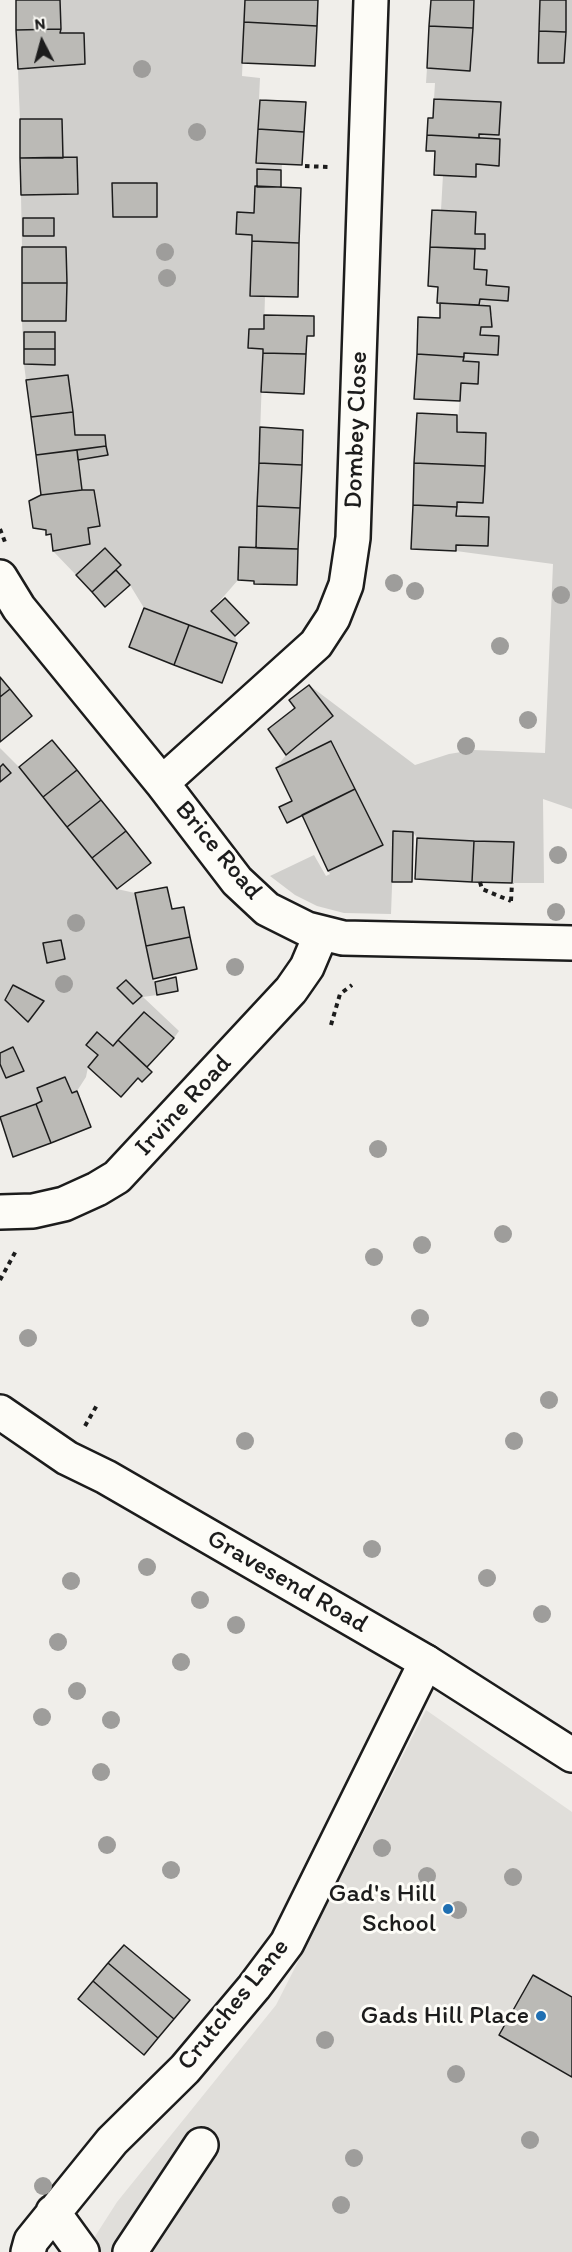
<!DOCTYPE html>
<html>
<head>
<meta charset="utf-8">
<style>
  body { margin:0 }
  #map { position:relative; width:572px; height:2252px; overflow:hidden; background:#f0eeea; font-family:Itim,sans-serif }
  canvas { display:block }
  .north { position:absolute; left:12px; top:12px; width:60px; height:60px; -webkit-text-stroke:4px #fdfcf7; paint-order:stroke; rotate:354deg; font-size:16px; font-weight:700; line-height:24px; text-align:center; color:#1c1c1c }
  .north::after { content:''; display:block; margin:auto; width:21px; height:27px; background:#1c1c1c; clip-path:polygon(50% 0,100% 100%,50% 72%,0 100%) }
</style>
</head>
<body>
<div id="map">
<canvas width="572" height="2252"></canvas>
<div class="north">N</div>
</div>
<script>
const ctx = document.querySelector('canvas').getContext('2d');
ctx.lineJoin = 'round';
function fill(path, color) { ctx.fillStyle = color; ctx.fill(path, 'evenodd'); }
const toPath = rows => new Path2D(rows.map(r => 'M' + r).join(''));
function trace(path, color, width, dash) { ctx.strokeStyle = color; ctx.lineWidth = width; ctx.lineCap = dash ? 'butt' : 'round'; ctx.setLineDash(dash || []); ctx.stroke(path); }
function label(font, color, halo, rows, align = 'center') {
  ctx.font = font + ' Itim,sans-serif'; ctx.lineWidth = 6; ctx.setLineDash([]); ctx.textBaseline = 'middle'; ctx.strokeStyle = halo; ctx.fillStyle = color; for (const [text, x, y, turn = 0] of rows) {
    ctx.save(); ctx.translate(x, y); ctx.rotate((+turn || 0) * Math.PI / 180); ctx.textAlign = isNaN(turn) ? turn : align; if (halo) ctx.strokeText(text, 0, 0); ctx.fillText(text, 0, 0); ctx.restore();
  }
}
const built = toPath([
  [426,1710,572,1812,572,2252,85,2252,117,2202,276,2005]
]);
const green = toPath([
  [60,0,245,0,242,76,260,78,256,163,282,164,281,187,255,186,254,213,237,212,236,234,252,235,251,296,265,296,264,329,249,329,248,348,263,349,256,548,239,547,238,580,211,611,235,636,237,643,144,608,130,585,116,570,121,565,106,548,76,575,53,551,90,544,88,528,94,491,82,490,77,450,106,446,104,435,75,435,68,375,26,380,24,364,22,321,66,321,66,248,22,247,21,195,78,194,77,158,63,158,62,119,20,119,19,97,18,69,85,64,84,33,60,33],
  [474,0,572,0,572,809,543,799,544,883,512,883,513,842,417,838,413,832,394,831,391,914,344,913,317,906,295,895,270,876,314,855,326,876,330,874,328,871,383,845,332,741,276,768,286,755,333,716,309,685,415,765,449,754,474,750,545,753,553,564,456,551,456,545,488,545,489,517,456,516,457,502,483,502,486,433,457,432,461,383,478,383,479,362,463,361,464,353,498,355,499,336,480,335,481,327,492,327,492,315,489,314,490,306,479,305,480,299,508,300,509,287,486,285,474,269,475,249,485,249,485,235,475,234,475,212,441,210,443,175,476,177,476,164,499,166,500,139,479,138,479,134,499,135,501,102,434,99,435,83,426,83,427,68,470,70],
  [0,748,19,767,117,889,135,893,157,995,143,997,179,1031,174,1038,144,1012,113,1046,87,1045,98,1055,88,1067,86,1077,77,1091,72,1093,65,1077,38,1088,42,1101,0,1117]
]);
const building = toPath([
  [16,0,60,0,61,29,16,30,16,0],
  [245,0,318,0,317,26,244,22,245,0],
  [431,0,474,0,473,28,429,26,431,0],
  [540,0,566,0,566,32,539,31,540,0],
  [244,22,317,26,315,66,242,63,244,22],
  [429,26,473,28,470,71,427,68,429,26],
  [61,29,60,33,84,33,85,64,18,69,16,30,61,29],
  [539,31,566,32,564,63,538,63,539,31],
  [434,99,501,102,499,135,479,134,479,138,427,135,428,118,433,118,434,99],
  [260,100,306,102,304,132,258,129,260,100],
  [20,119,62,119,63,158,20,158,20,119],
  [258,129,304,132,302,165,256,163,258,129],
  [427,135,500,139,499,166,476,164,476,177,434,175,435,151,426,151,427,135],
  [77,157,78,194,21,195,20,158,77,157],
  [257,169,281,170,281,187,257,187,257,169],
  [112,183,157,183,157,217,113,217,112,183],
  [255,186,301,188,299,243,252,241,252,235,236,234,237,212,254,213,255,186],
  [432,210,476,212,475,234,485,234,485,249,430,247,432,210],
  [23,218,54,218,54,236,23,236,23,218],
  [252,241,299,243,298,297,250,296,252,241],
  [22,247,66,247,67,283,22,283,22,247],
  [430,247,475,249,474,269,487,270,486,285,509,287,508,301,480,299,479,305,437,303,438,287,428,286,430,247],
  [22,283,67,283,66,321,22,321,22,283],
  [440,303,490,306,492,327,481,327,480,335,499,336,498,355,464,353,464,357,417,354,418,317,440,318,440,303],
  [264,315,314,316,314,336,307,336,306,354,263,353,263,349,248,348,249,329,264,329,264,315],
  [24,332,55,332,55,349,24,349,24,332],
  [24,349,55,349,55,365,24,364,24,349],
  [263,353,306,354,304,394,261,392,263,353],
  [417,354,464,357,463,361,479,362,478,384,461,383,460,401,414,399,417,354],
  [68,375,73,412,31,417,26,380,68,375],
  [73,412,75,435,105,435,106,446,36,455,31,417,73,412],
  [417,413,457,415,457,432,486,433,485,466,414,463,417,413],
  [260,427,303,430,302,465,259,463,260,427],
  [106,446,108,455,78,460,77,450,106,446],
  [77,450,82,490,41,495,36,455,77,450],
  [259,463,302,465,300,508,257,506,259,463],
  [414,463,485,466,483,503,457,502,457,507,413,505,414,463],
  [82,490,94,490,100,526,88,528,90,544,53,551,51,534,46,535,46,530,33,528,29,501,41,495,82,490],
  [413,505,457,507,456,516,489,517,488,546,456,545,456,551,411,549,413,505],
  [257,506,300,508,298,549,256,548,257,506],
  [239,547,298,549,297,585,254,584,254,581,238,580,239,547],
  [105,548,121,565,92,592,76,575,105,548],
  [116,570,130,585,105,607,92,592,116,570],
  [225,598,249,623,235,636,211,611,225,598],
  [144,608,189,625,174,665,129,647,144,608],
  [189,625,237,643,222,683,174,665,189,625],
  [0,677,10,689,0,697,0,677],
  [309,685,333,716,286,755,268,729,295,708,289,700,309,685],
  [10,689,32,716,0,742,0,697,10,689],
  [52,740,77,770,43,797,19,767,52,740],
  [331,741,355,789,287,823,279,807,292,801,276,768,331,741],
  [3,764,11,773,0,782,0,767,3,764],
  [77,770,101,800,67,827,43,797,77,770],
  [355,789,383,845,328,871,302,815,355,789],
  [101,800,126,831,92,858,67,827,101,800],
  [126,831,151,863,117,889,92,858,126,831],
  [393,831,413,832,412,882,392,882,393,831],
  [417,838,474,841,472,882,415,879,417,838],
  [474,841,514,842,512,883,472,882,474,841],
  [167,887,172,909,184,907,190,937,146,946,135,893,167,887],
  [190,937,197,969,153,979,146,946,190,937],
  [61,940,65,959,47,963,43,943,61,940],
  [176,977,178,991,157,995,155,982,176,977],
  [126,980,142,996,133,1004,117,988,126,980],
  [13,985,44,1001,28,1022,5,1000,13,985],
  [144,1012,174,1038,147,1067,118,1040,144,1012],
  [97,1032,113,1046,118,1040,152,1072,142,1082,138,1078,121,1097,88,1067,98,1055,86,1045,97,1032],
  [13,1047,24,1071,6,1078,0,1064,0,1053,13,1047],
  [65,1077,72,1093,77,1091,91,1127,51,1143,36,1104,42,1101,37,1088,65,1077],
  [36,1104,51,1143,13,1157,0,1117,36,1104],
  [124,1945,190,2000,174,2019,108,1963,124,1945],
  [108,1963,174,2019,158,2038,93,1981,108,1963],
  [533,1975,572,1997,572,2077,499,2035,533,1975],
  [93,1981,158,2038,144,2055,78,1999,93,1981]
]);
const path = toPath([
  [305,166,328,167],
  [0,529,5,542],
  [480,882,482,889,511,901],
  [511,901,512,883],
  [331,1025,340,994,352,985],
  [0,1280,17,1249],
  [85,1426,97,1405]
]);
const minor = toPath([
  [0,577,19,608,162,783,237,881,267,909,307,929,343,938,572,943],
  [162,783,316,644,333,618,346,585,353,538,371,0],
  [0,1212,33,1211,64,1204,97,1189,117,1177,291,990,307,967,321,934],
  [53,2212,82,2252],
  [28,2252,31,2241,112,2141,185,2069,254,1987,287,1943,426,1662],
  [130,2252,201,2145]
]);
const major = toPath([
  [0,1412,67,1458,106,1477,426,1662,572,1755]
]);
const trees = [
  [142,69],
  [197,132],
  [165,252],
  [167,278],
  [394,583],
  [415,591],
  [561,595],
  [500,646],
  [528,720],
  [466,746],
  [558,855],
  [556,912],
  [76,923],
  [235,967],
  [64,984],
  [378,1149],
  [503,1234],
  [422,1245],
  [374,1257],
  [420,1318],
  [28,1338],
  [549,1400],
  [245,1441],
  [514,1441],
  [372,1549],
  [147,1567],
  [487,1578],
  [71,1581],
  [200,1600],
  [542,1614],
  [236,1625],
  [58,1642],
  [181,1662],
  [77,1691],
  [42,1717],
  [111,1720],
  [101,1772],
  [107,1845],
  [382,1848],
  [171,1870],
  [427,1876],
  [513,1877],
  [458,1910],
  [325,2040],
  [456,2074],
  [530,2140],
  [354,2158],
  [43,2186],
  [341,2205]
];
const markers = [
  [448,1909,6,"#1f6fb2"],
  [541,2016,6,"#1f6fb2"]
];
const streetNames = [
  ["Dombey Close",357,430,-88],
  ["Brice Road",218,851,50],
  ["Irvine Road",184,1106,-47],
  ["Gravesend Road",287,1582,30],
  ["Crutches Lane",234,2005,-51]
];
const poiNames = [
  ["Gad's Hill",436,1894],
  ["School",436,1924],
  ["Gads Hill Place",529,2016]
];
fill(built, '#e0deda');
fill(green, '#d0cfcc');
fill(building, '#bbbab6');
trace(building, '#1c1c1c', 1.5);
trace(minor, '#1c1c1c', 38);
trace(major, '#1c1c1c', 38);
trace(path, '#1c1c1c', 4, [4.5, 4.5]);
trace(minor, '#fdfcf7', 33);
trace(major, '#fdfcf7', 33);
ctx.fillStyle = '#9e9d9b';
for (const [x, y] of trees) { ctx.beginPath(); ctx.arc(x, y, 9, 0, 2 * Math.PI); ctx.fill(); }
for (const [x, y, r, color] of markers) { const dot = new Path2D(); dot.arc(x, y, r, 0, 2 * Math.PI); ctx.fillStyle = color; ctx.fill(dot); trace(dot, '#fdfcf7', 2); }
label('26px', '#1c1c1c', '#fdfcf7', streetNames);
label('26px', '#1c1c1c', '#fdfcf7', poiNames, 'right');
</script>
</body>
</html>
